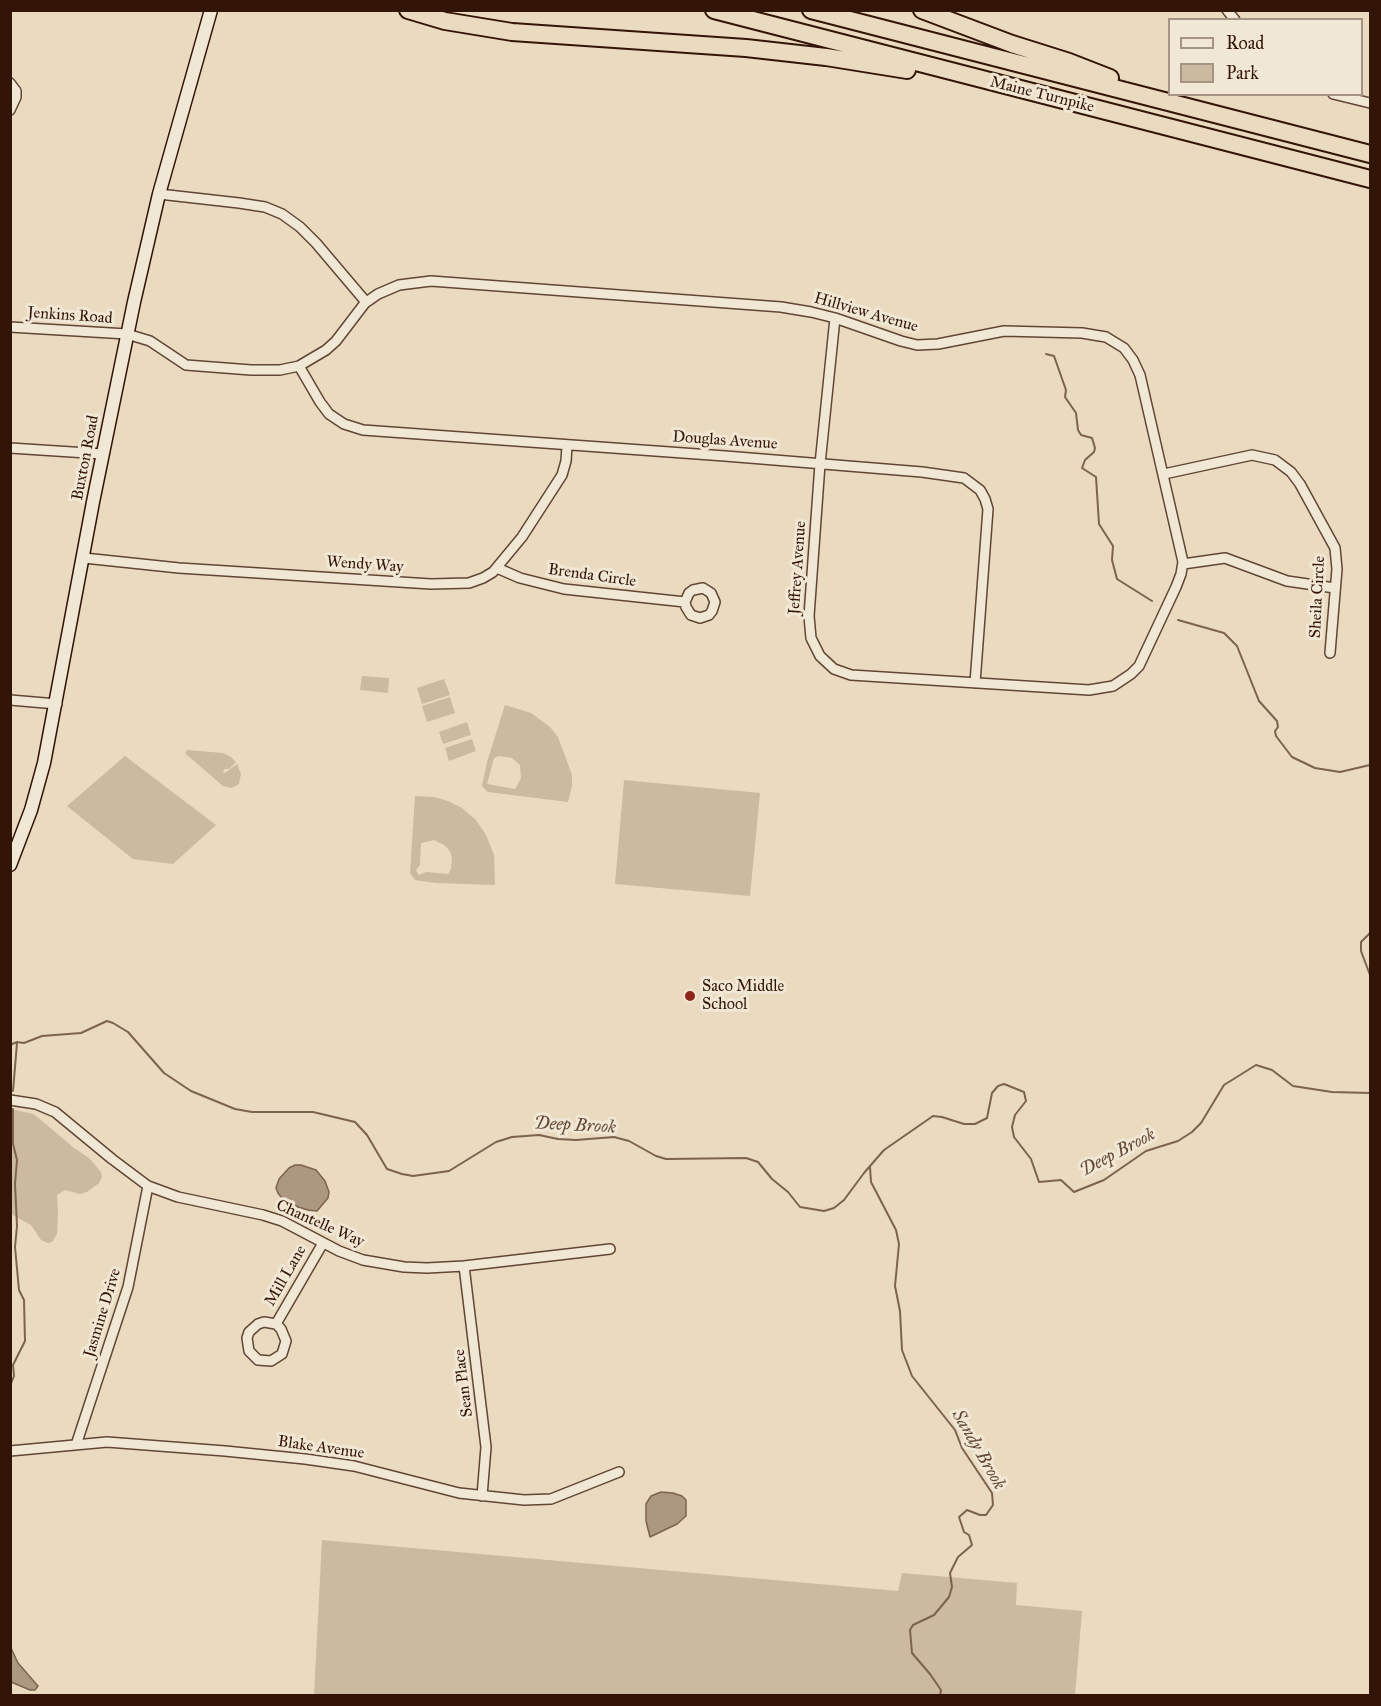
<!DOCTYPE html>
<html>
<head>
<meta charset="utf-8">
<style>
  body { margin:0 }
  #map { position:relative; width:1381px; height:1706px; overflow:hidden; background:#eadabf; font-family:"IM FELL Great Primer",serif }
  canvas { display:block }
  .frame { position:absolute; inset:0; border:12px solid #331507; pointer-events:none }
  .legend { position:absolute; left:1168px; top:18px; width:195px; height:78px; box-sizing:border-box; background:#f1e7d5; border:2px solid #a59383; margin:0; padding:8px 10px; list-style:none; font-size:18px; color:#331507 }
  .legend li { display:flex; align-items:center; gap:12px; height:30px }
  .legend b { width:30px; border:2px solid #a59383 }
</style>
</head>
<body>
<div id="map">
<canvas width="1381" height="1706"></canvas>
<div class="frame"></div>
<ul class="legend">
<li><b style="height:8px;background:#f1e7d5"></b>Road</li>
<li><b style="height:16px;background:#cbb9a0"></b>Park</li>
</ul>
</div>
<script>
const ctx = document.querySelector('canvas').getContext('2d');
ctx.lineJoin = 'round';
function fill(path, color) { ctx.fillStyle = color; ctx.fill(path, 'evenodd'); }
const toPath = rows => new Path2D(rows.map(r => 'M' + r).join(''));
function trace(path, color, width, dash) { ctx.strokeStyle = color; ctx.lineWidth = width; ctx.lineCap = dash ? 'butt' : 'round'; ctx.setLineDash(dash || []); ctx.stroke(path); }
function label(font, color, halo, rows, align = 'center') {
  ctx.font = font + ' "IM FELL Great Primer",serif'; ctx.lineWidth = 6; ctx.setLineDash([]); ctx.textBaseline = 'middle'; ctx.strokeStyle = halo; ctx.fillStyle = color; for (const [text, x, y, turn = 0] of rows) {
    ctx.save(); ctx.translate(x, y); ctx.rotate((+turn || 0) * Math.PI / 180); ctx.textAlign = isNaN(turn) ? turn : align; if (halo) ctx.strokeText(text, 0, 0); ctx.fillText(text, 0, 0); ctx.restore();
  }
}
const green = toPath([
  [362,676,389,678,388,693,360,690],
  [444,679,450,695,422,704,417,688],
  [450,697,455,713,427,722,422,706],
  [505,705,531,713,550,727,558,737,572,775,572,786,568,802,488,792,482,786,487,762],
  [499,756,512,758,520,765,521,778,515,789,487,784,494,758],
  [467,722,471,735,443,744,439,732],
  [472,739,476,751,449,761,445,748],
  [187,750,223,753,231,757,236,762,229,769,224,769,223,772,225,773,237,764,241,774,239,784,232,788,223,786,187,755,185,753],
  [125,756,216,825,173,864,133,859,67,806],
  [624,780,760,793,750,896,615,884],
  [415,796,434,797,448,801,462,808,476,820,486,835,494,855,495,885,436,883,415,880,410,873],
  [434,840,444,845,450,851,452,858,451,869,448,874,426,872,419,875,416,870,420,865,421,843],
  [11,1109,33,1114,41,1120,74,1148,89,1158,101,1172,102,1177,99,1183,87,1192,80,1194,65,1190,57,1195,58,1215,57,1234,52,1242,48,1243,41,1240,31,1225,11,1214],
  [322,1540,898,1591,902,1573,1017,1583,1016,1605,1082,1611,1075,1695,314,1695]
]);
const water = toPath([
  [295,1165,301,1165,316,1170,325,1181,329,1192,328,1198,317,1211,308,1210,298,1207,281,1197,278,1193,276,1188,279,1179,289,1168,295,1165],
  [661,1492,673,1493,682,1496,686,1500,686,1516,677,1524,650,1537,646,1521,646,1504,651,1496,661,1492],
  [11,1648,18,1663,38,1686,35,1690,30,1690,11,1682,11,1648]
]);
const stream = toPath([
  [1046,354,1054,356,1066,390,1065,397,1076,413,1078,430,1081,435,1092,438,1095,448,1094,452,1085,460,1082,468,1096,477,1099,524,1113,546,1112,560,1117,579,1152,601],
  [1178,620,1224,633,1237,646,1259,701,1277,721,1278,727,1275,731,1276,736,1292,757,1315,768,1340,772,1370,765],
  [1370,933,1361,942,1361,951,1370,975],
  [10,1045,17,1042,24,1043,42,1036,81,1033,107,1021,113,1023,128,1032,164,1073,191,1091,235,1109,252,1112,313,1112,355,1122,367,1135,387,1169,402,1174,413,1176,449,1171,496,1142,512,1137,539,1135,558,1139,576,1140,614,1137,629,1141,656,1156,666,1159,746,1158,758,1162,772,1179,788,1192,800,1207,824,1211,834,1208,844,1200,864,1173,884,1150,933,1116,942,1117,964,1124,975,1124,987,1118,992,1093,998,1086,1004,1084,1024,1092,1026,1101,1015,1115,1012,1127,1014,1137,1031,1159,1039,1182,1061,1180,1074,1192,1104,1180,1146,1151,1178,1141,1192,1132,1201,1123,1224,1085,1256,1065,1272,1070,1293,1086,1332,1092,1370,1093],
  [13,1091,17,1043],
  [870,1167,871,1182,896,1230,899,1244,895,1286,900,1311,902,1350,912,1376,955,1430,962,1448,992,1493,993,1505,986,1515,980,1515,967,1510,959,1517,964,1532,969,1535,972,1545,958,1557,950,1573,952,1587,949,1597,934,1615,913,1625,910,1630,912,1653,930,1674,941,1690,940,1696],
  [10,1386,14,1376,13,1365,25,1341,24,1300,19,1290,15,1247,17,1226,15,1184,17,1160,13,1144,13,1109]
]);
const street = toPath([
  [1227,10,1235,20],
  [10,83,16,91,16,97,10,110],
  [1333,94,1370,103],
  [159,194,239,203,265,207,282,214,300,227,316,243,366,302],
  [10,327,127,334,150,341,186,365,251,370,280,370,299,366,326,350,336,341,365,303,378,294,399,285,431,281,781,307,811,312,835,318,901,341,917,345,938,344,1004,331,1082,333,1106,337,1124,348,1133,360,1140,375,1183,562,1181,574,1176,587,1139,666,1131,674,1113,686,1089,690,851,675,834,669,820,656,811,638,809,616,820,464,835,318],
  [299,366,320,402,329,414,344,424,363,430,725,456,922,472,964,478,980,490,985,499,988,509,975,683],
  [10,448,103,454],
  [1164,474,1252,455,1275,460,1291,472,1300,484,1335,548,1337,569,1330,653],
  [84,558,179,568,431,584,469,583,483,578,493,572,522,537,562,475,566,461,567,446],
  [1183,564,1225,558,1287,581,1335,588],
  [497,568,520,578,564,589,685,602,686,607,691,615,700,618,709,615,712,611,715,602,711,593,703,588,693,590,689,593,685,602],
  [10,700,57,704],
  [10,1100,36,1104,55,1112,112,1159,148,1186,178,1197,263,1215,282,1221,339,1251,363,1260,404,1267,427,1268,464,1266,610,1249],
  [464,1266,486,1447,482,1496],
  [276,1324,281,1329,286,1341,282,1354,271,1361,258,1360,249,1351,247,1338,249,1332,258,1324,264,1322,276,1324,323,1243],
  [76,1445,128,1287,148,1186],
  [10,1451,107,1442,225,1451,305,1459,354,1466,459,1493,524,1500,551,1499,619,1472]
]);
const secondary = toPath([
  [10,865,31,810,44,763,93,502,134,302,159,194,211,10]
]);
const highway = toPath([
  [408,10,445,21,512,32,746,48,826,57,907,70],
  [714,10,1370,179],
  [811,10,1370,154],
  [922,10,1012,44,1069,62,1110,78]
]);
const markers = [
  [690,996,6,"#8f2418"]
];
const streetNames = [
  ["Maine Turnpike",1042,95,14],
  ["Hillview Avenue",866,313,16],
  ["Jenkins Road",70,316,4],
  ["Douglas Avenue",725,441,4],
  ["Buxton Road",86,458,-79],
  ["Wendy Way",365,565,4],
  ["Jeffrey Avenue",798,568,-86],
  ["Brenda Circle",592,576,8],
  ["Sheila Circle",1318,597,-87],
  ["Chantelle Way",320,1224,24],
  ["Mill Lane",286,1276,-60],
  ["Jasmine Drive",103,1313,-73],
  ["Sean Place",464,1383,-97],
  ["Blake Avenue",321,1448,8]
];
const poiNames = [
  ["Saco Middle",702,987],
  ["School",702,1005]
];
const waterNames = [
  ["Deep Brook",575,1126,3],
  ["Deep Brook",1118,1153,-28],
  ["Sandy Brook",978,1450,60]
];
fill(green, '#cbb9a0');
fill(water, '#ac9780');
trace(water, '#7c6350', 1.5);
trace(stream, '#7c6350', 2);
trace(street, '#614635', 12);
trace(secondary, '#331507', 15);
trace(highway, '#331507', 20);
trace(street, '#f1e7d5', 9);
trace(secondary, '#f1e7d5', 12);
trace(highway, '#eadabf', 16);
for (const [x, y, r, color] of markers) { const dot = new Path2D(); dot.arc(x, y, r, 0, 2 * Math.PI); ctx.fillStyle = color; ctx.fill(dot); trace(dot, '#f1e7d5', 2); }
label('16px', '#331507', '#f1e7d5', streetNames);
label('16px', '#331507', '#f1e7d5', poiNames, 'left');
label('italic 18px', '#634937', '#f1e7d5', waterNames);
</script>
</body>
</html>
